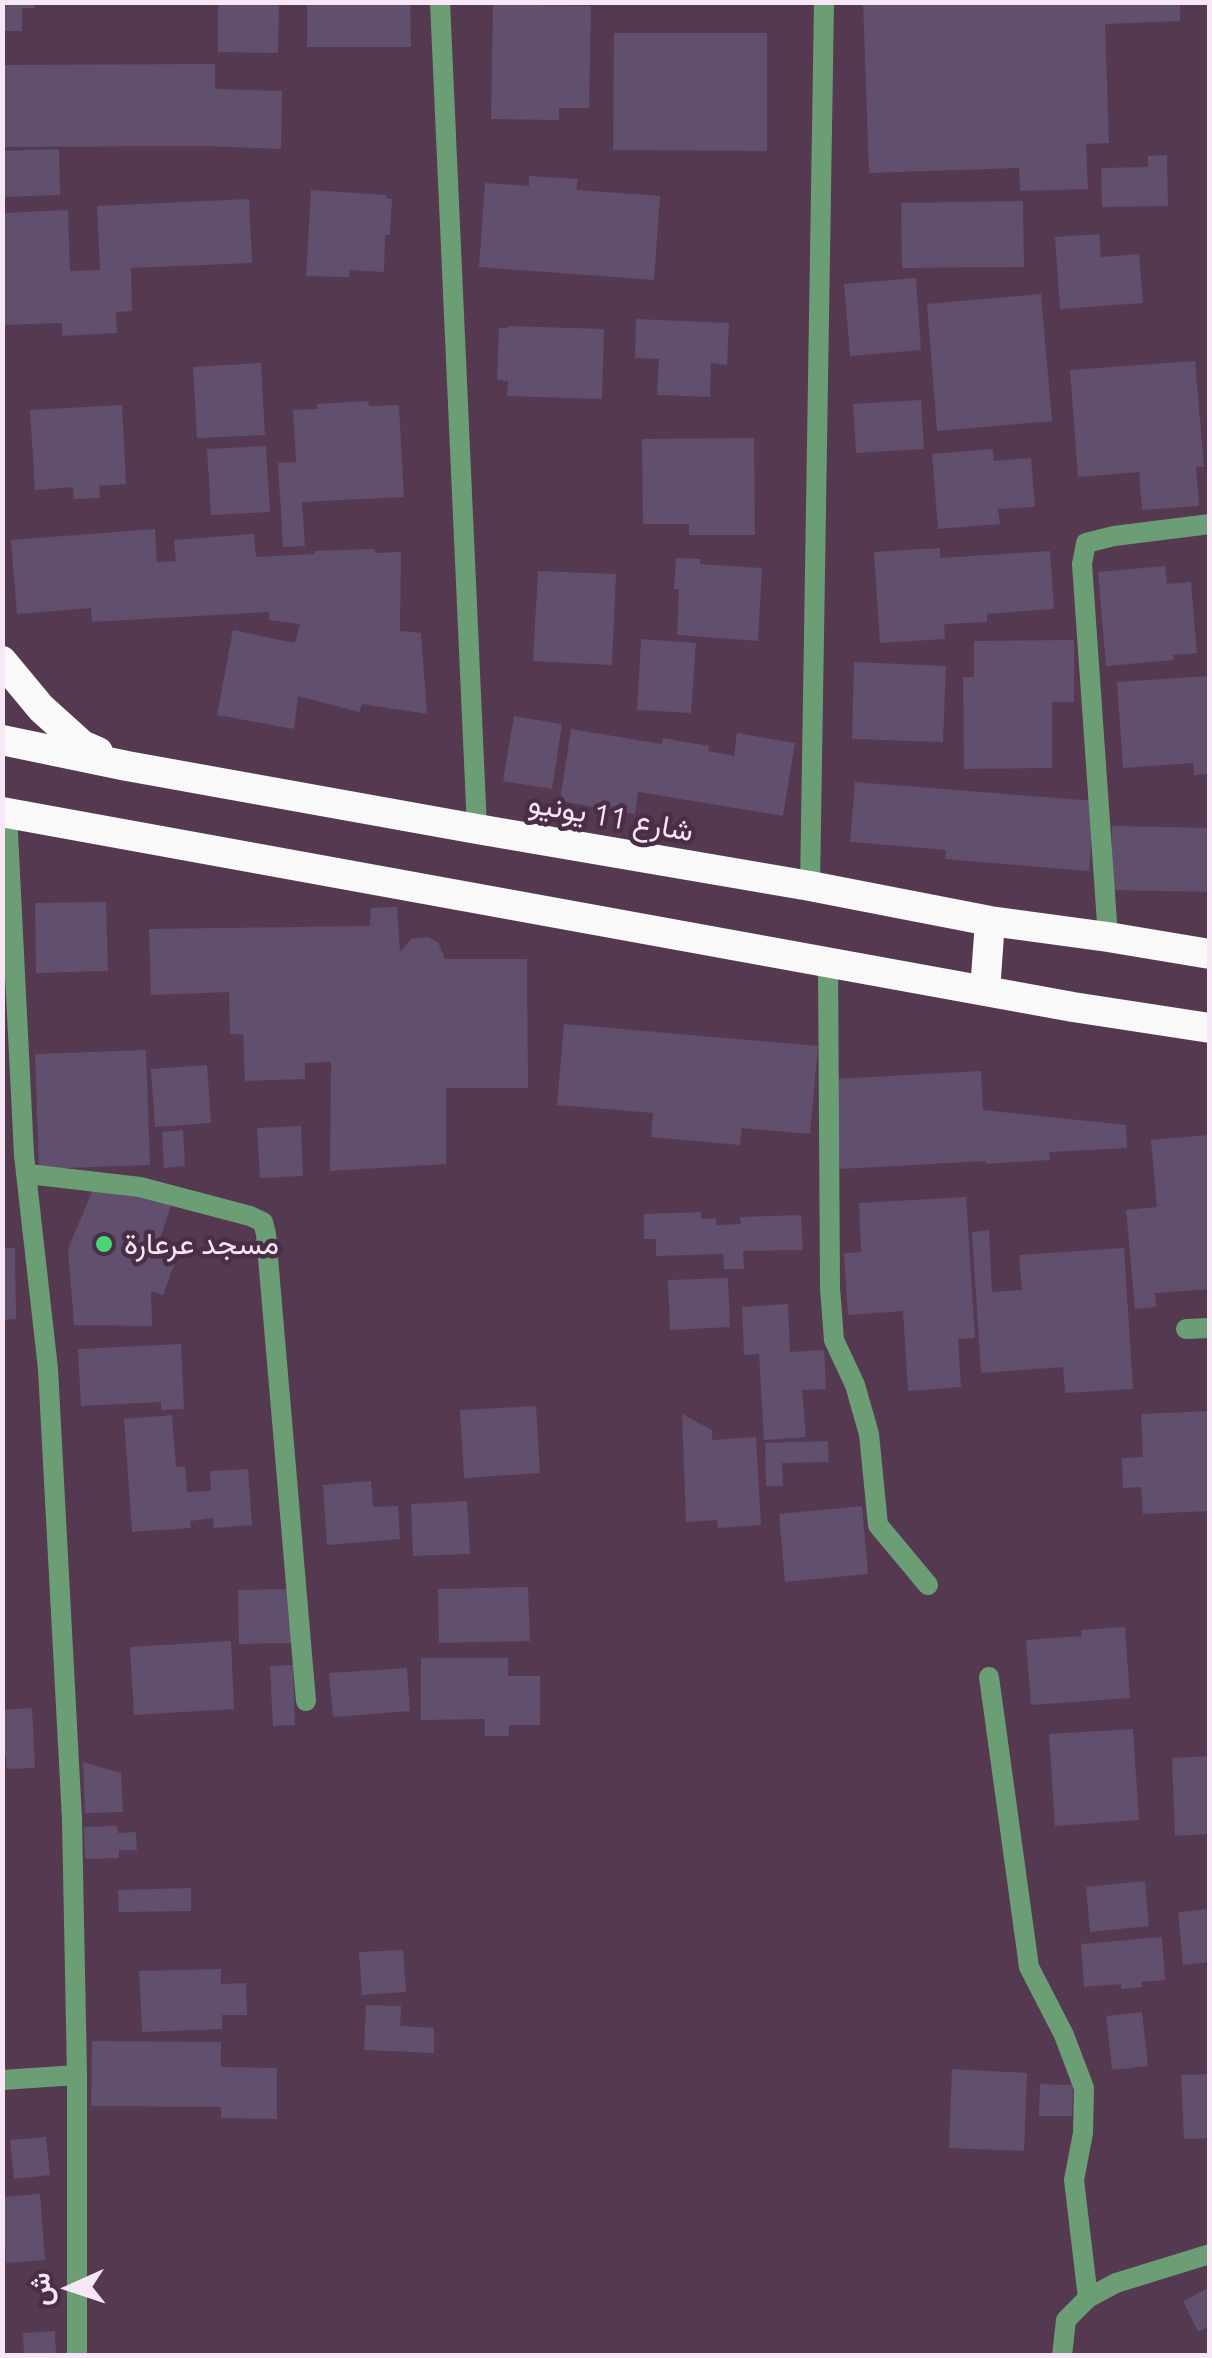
<!DOCTYPE html>
<html>
<head>
<meta charset="utf-8">
<style>
  body { margin:0 }
  #map { position:relative; width:1212px; height:2358px; overflow:hidden; background:#543951; font-family:Ubuntu,Vazirmatn,sans-serif }
  canvas { display:block }
  .frame { position:absolute; inset:0; border:5px solid #f7e6f5; pointer-events:none }
  .north { position:absolute; left:20px; top:2238px; width:100px; height:100px; -webkit-text-stroke:8px #492e46; paint-order:stroke; rotate:267deg; font-size:28px; font-weight:700; line-height:40px; text-align:center; color:#f7e6f5 }
  .north::after { content:''; display:block; margin:auto; width:35px; height:45px; background:#f7e6f5; clip-path:polygon(50% 0,100% 100%,50% 72%,0 100%) }
</style>
</head>
<body>
<div id="map">
<canvas width="1212" height="2358"></canvas>
<div class="frame"></div>
<div class="north">ش</div>
</div>
<script>
const ctx = document.querySelector('canvas').getContext('2d');
ctx.lineJoin = 'round';
function fill(path, color) { ctx.fillStyle = color; ctx.fill(path, 'evenodd'); }
const toPath = rows => new Path2D(rows.map(r => 'M' + r).join(''));
function trace(path, color, width, dash) { ctx.strokeStyle = color; ctx.lineWidth = width; ctx.lineCap = dash ? 'butt' : 'round'; ctx.setLineDash(dash || []); ctx.stroke(path); }
function label(font, color, halo, rows, align = 'center') {
  ctx.font = font + ' Ubuntu,Vazirmatn,sans-serif'; ctx.lineWidth = 9; ctx.setLineDash([]); ctx.textBaseline = 'middle'; ctx.strokeStyle = halo; ctx.fillStyle = color; for (const [text, x, y, turn = 0] of rows) {
    ctx.save(); ctx.translate(x, y); ctx.rotate((+turn || 0) * Math.PI / 180); ctx.textAlign = isNaN(turn) ? turn : align; if (halo) ctx.strokeText(text, 0, 0); ctx.fillText(text, 0, 0); ctx.restore();
  }
}
const building = toPath([
  [2,2,34,2,34,8,22,8,22,31,2,31],
  [218,2,279,2,278,53,218,52],
  [307,2,410,2,411,47,307,47],
  [863,2,1180,2,1180,21,1105,24,1109,143,1086,144,1088,189,1020,191,1019,168,869,173],
  [493,4,591,6,589,108,559,108,559,120,491,119],
  [614,33,767,33,767,151,613,150],
  [215,64,215,89,282,91,281,149,204,146,2,147,2,65],
  [59,149,60,195,2,197,2,151],
  [1167,155,1168,206,1102,207,1101,168,1148,167,1148,156],
  [529,176,578,179,576,190,660,196,654,280,479,267,485,183,529,186],
  [311,190,386,195,387,199,392,199,390,235,385,235,384,272,349,270,349,277,306,276],
  [249,199,252,263,131,268,132,311,116,312,117,333,62,336,62,323,2,325,2,213,68,210,70,271,100,270,97,206],
  [1023,201,1024,267,902,268,901,203],
  [1099,234,1101,257,1139,254,1143,303,1060,309,1055,237],
  [916,278,921,350,850,356,844,284],
  [1041,294,1052,421,937,431,927,304],
  [636,319,729,323,727,365,711,363,710,397,657,395,659,359,635,358],
  [508,326,604,329,602,399,507,396,508,381,497,380,499,328,508,328],
  [1195,361,1204,467,1196,467,1199,506,1142,510,1139,472,1078,477,1070,370],
  [261,363,265,435,197,438,193,367],
  [921,400,924,449,856,453,853,404],
  [368,401,369,406,399,405,404,497,302,502,305,546,283,547,278,463,296,462,293,410,317,409,317,404],
  [122,405,126,484,99,486,100,498,74,499,73,487,35,490,30,410],
  [754,438,755,535,689,535,689,524,643,524,642,439],
  [266,446,270,512,211,515,207,449],
  [993,449,994,461,1031,458,1035,507,998,509,1000,524,938,529,932,454],
  [155,529,157,562,176,561,174,540,254,534,256,557,315,554,314,551,374,549,375,553,401,552,400,631,421,633,427,714,362,704,359,712,298,696,294,729,217,715,233,630,295,643,300,624,269,620,269,612,92,622,91,608,17,614,11,540],
  [940,548,940,558,1050,551,1054,609,987,614,987,622,944,624,945,639,880,643,874,552],
  [676,558,701,559,700,564,762,568,758,641,677,635,679,589,674,589],
  [1165,566,1167,584,1191,582,1197,653,1173,655,1174,660,1106,666,1098,572],
  [538,571,616,574,612,665,533,661],
  [641,639,696,643,691,713,637,710],
  [1074,640,1074,702,1052,702,1052,768,964,769,963,677,974,677,974,641],
  [854,662,946,666,943,742,852,739],
  [1210,676,1210,774,1194,775,1193,763,1123,768,1117,682],
  [514,716,562,724,552,789,503,781],
  [571,729,662,744,663,738,709,746,708,751,734,756,737,733,795,743,783,816,638,792,635,814,560,801],
  [855,782,1095,801,1089,871,945,859,946,850,850,842],
  [1112,826,1210,828,1210,892,1111,890],
  [106,902,108,971,36,973,35,903],
  [397,907,400,952,411,939,428,937,438,942,445,959,527,959,528,1088,446,1088,446,1164,330,1171,331,1062,305,1063,305,1079,245,1081,243,1034,230,1034,229,992,151,995,149,929,370,926,371,908],
  [564,1024,818,1046,810,1134,742,1128,740,1145,651,1137,653,1113,557,1105],
  [146,1050,150,1165,39,1169,35,1054],
  [207,1065,211,1123,155,1127,151,1069],
  [981,1071,983,1110,1126,1125,1127,1148,1049,1152,1050,1160,986,1164,986,1161,839,1169,834,1079],
  [301,1126,303,1176,260,1178,257,1128],
  [183,1130,185,1166,164,1168,162,1132],
  [1210,1135,1210,1289,1155,1293,1156,1307,1135,1309,1126,1210,1157,1207,1151,1140],
  [94,1187,173,1201,154,1255,175,1262,163,1295,151,1291,152,1326,74,1325,68,1249],
  [966,1197,975,1338,958,1339,961,1387,908,1391,903,1311,848,1315,844,1253,861,1252,859,1203],
  [701,1212,701,1219,716,1218,716,1225,741,1224,740,1217,801,1215,803,1250,743,1251,744,1269,724,1269,723,1254,656,1256,656,1239,644,1239,644,1214],
  [989,1230,992,1292,1022,1290,1019,1255,1124,1248,1133,1389,1065,1393,1063,1367,981,1373,972,1232],
  [2,1248,15,1248,16,1319,2,1320],
  [728,1278,730,1327,670,1330,668,1280],
  [788,1304,790,1352,824,1350,826,1389,802,1390,806,1437,764,1440,759,1354,744,1355,742,1307],
  [181,1344,184,1409,161,1410,161,1402,81,1406,78,1349],
  [536,1406,540,1473,464,1478,460,1410],
  [1210,1411,1210,1511,1143,1514,1141,1487,1123,1488,1122,1458,1143,1457,1141,1414],
  [682,1414,712,1430,712,1440,756,1437,761,1525,718,1528,717,1520,686,1522],
  [172,1415,176,1467,185,1466,187,1492,211,1491,210,1471,248,1469,252,1525,214,1528,213,1518,190,1521,191,1528,132,1532,124,1419],
  [828,1441,829,1462,782,1463,783,1486,766,1486,765,1443],
  [371,1481,373,1507,398,1506,400,1539,327,1545,323,1485],
  [467,1501,470,1554,413,1556,411,1504],
  [862,1506,868,1574,785,1582,779,1514],
  [528,1587,530,1641,439,1643,438,1589],
  [290,1589,292,1643,239,1644,238,1590],
  [1125,1627,1130,1698,1031,1705,1026,1640,1082,1636,1081,1630],
  [231,1641,234,1709,134,1715,130,1647],
  [421,1658,508,1658,508,1676,540,1676,540,1725,509,1725,509,1736,485,1736,485,1719,421,1720],
  [293,1665,295,1725,273,1726,270,1666],
  [407,1668,410,1711,333,1717,329,1673],
  [32,1708,35,1768,7,1769,6,1756,2,1756,2,1710],
  [1133,1729,1139,1820,1055,1826,1049,1734],
  [1210,1756,1210,1834,1175,1836,1172,1758],
  [83,1762,121,1773,123,1812,85,1813],
  [117,1826,118,1833,136,1832,137,1850,119,1850,119,1858,85,1859,84,1827],
  [1145,1881,1149,1926,1090,1932,1086,1887],
  [191,1888,191,1911,119,1912,118,1890],
  [1210,1909,1210,1962,1183,1965,1178,1912],
  [1162,1937,1165,1980,1141,1982,1142,1987,1121,1989,1121,1984,1084,1987,1081,1944],
  [403,1950,406,1992,362,1995,359,1952],
  [221,1969,221,1984,246,1983,247,2015,222,2015,222,2029,142,2032,139,1971],
  [366,2005,401,2006,400,2026,434,2028,434,2053,364,2050],
  [1142,2012,1148,2066,1112,2070,1106,2016],
  [92,2041,221,2042,221,2067,277,2068,277,2119,221,2118,221,2107,91,2106],
  [952,2069,1027,2073,1024,2151,949,2148],
  [1210,2074,1210,2138,1184,2139,1181,2075],
  [1040,2084,1073,2085,1072,2116,1039,2116],
  [46,2137,50,2175,14,2179,10,2140],
  [40,2194,45,2260,6,2263,2,2197],
  [1210,2287,1210,2326,1198,2332,1183,2301],
  [55,2331,56,2356,24,2356,23,2333]
]);
const street = toPath([
  [440,2,477,829],
  [7,813,24,1155,48,1369,72,1819,77,2075,77,2356],
  [810,886,824,2],
  [1108,937,1082,564,1086,543,1114,536,1210,524],
  [828,962,830,1288,834,1340,855,1385,869,1434,878,1525,928,1585],
  [28,1174,140,1187,250,1216,263,1222,266,1234,306,1701],
  [1186,1329,1210,1328],
  [989,1677,1029,1967,1064,2035,1084,2088,1083,2133,1074,2180,1088,2298],
  [2,2080,77,2075],
  [1062,2356,1066,2320,1088,2298,1116,2283,1210,2254]
]);
const highway = toPath([
  [2,661,41,708,82,745,98,752],
  [2,740,127,766,477,829,810,886,990,921,1108,937,1210,954],
  [2,812,1073,1007,1210,1028],
  [985,991,990,921]
]);
const markers = [
  [104,1244,10,"#4ad677"]
];
const streetNames = [
  ["شارع 11 يونيو",611,817,10]
];
const poiNames = [
  ["مسجد عرعارة",124,1244]
];
fill(building, '#614f6e');
trace(street, '#6c9e76', 20);
trace(highway, '#f9f9f9', 30);
for (const [x, y, r, color] of markers) { const dot = new Path2D(); dot.arc(x, y, r, 0, 2 * Math.PI); ctx.fillStyle = color; ctx.fill(dot); trace(dot, '#492e46', 4); }
label('30px', '#f7e6f5', '#492e46', streetNames);
label('30px', '#f7e6f5', '#492e46', poiNames, 'left');
</script>
</body>
</html>
